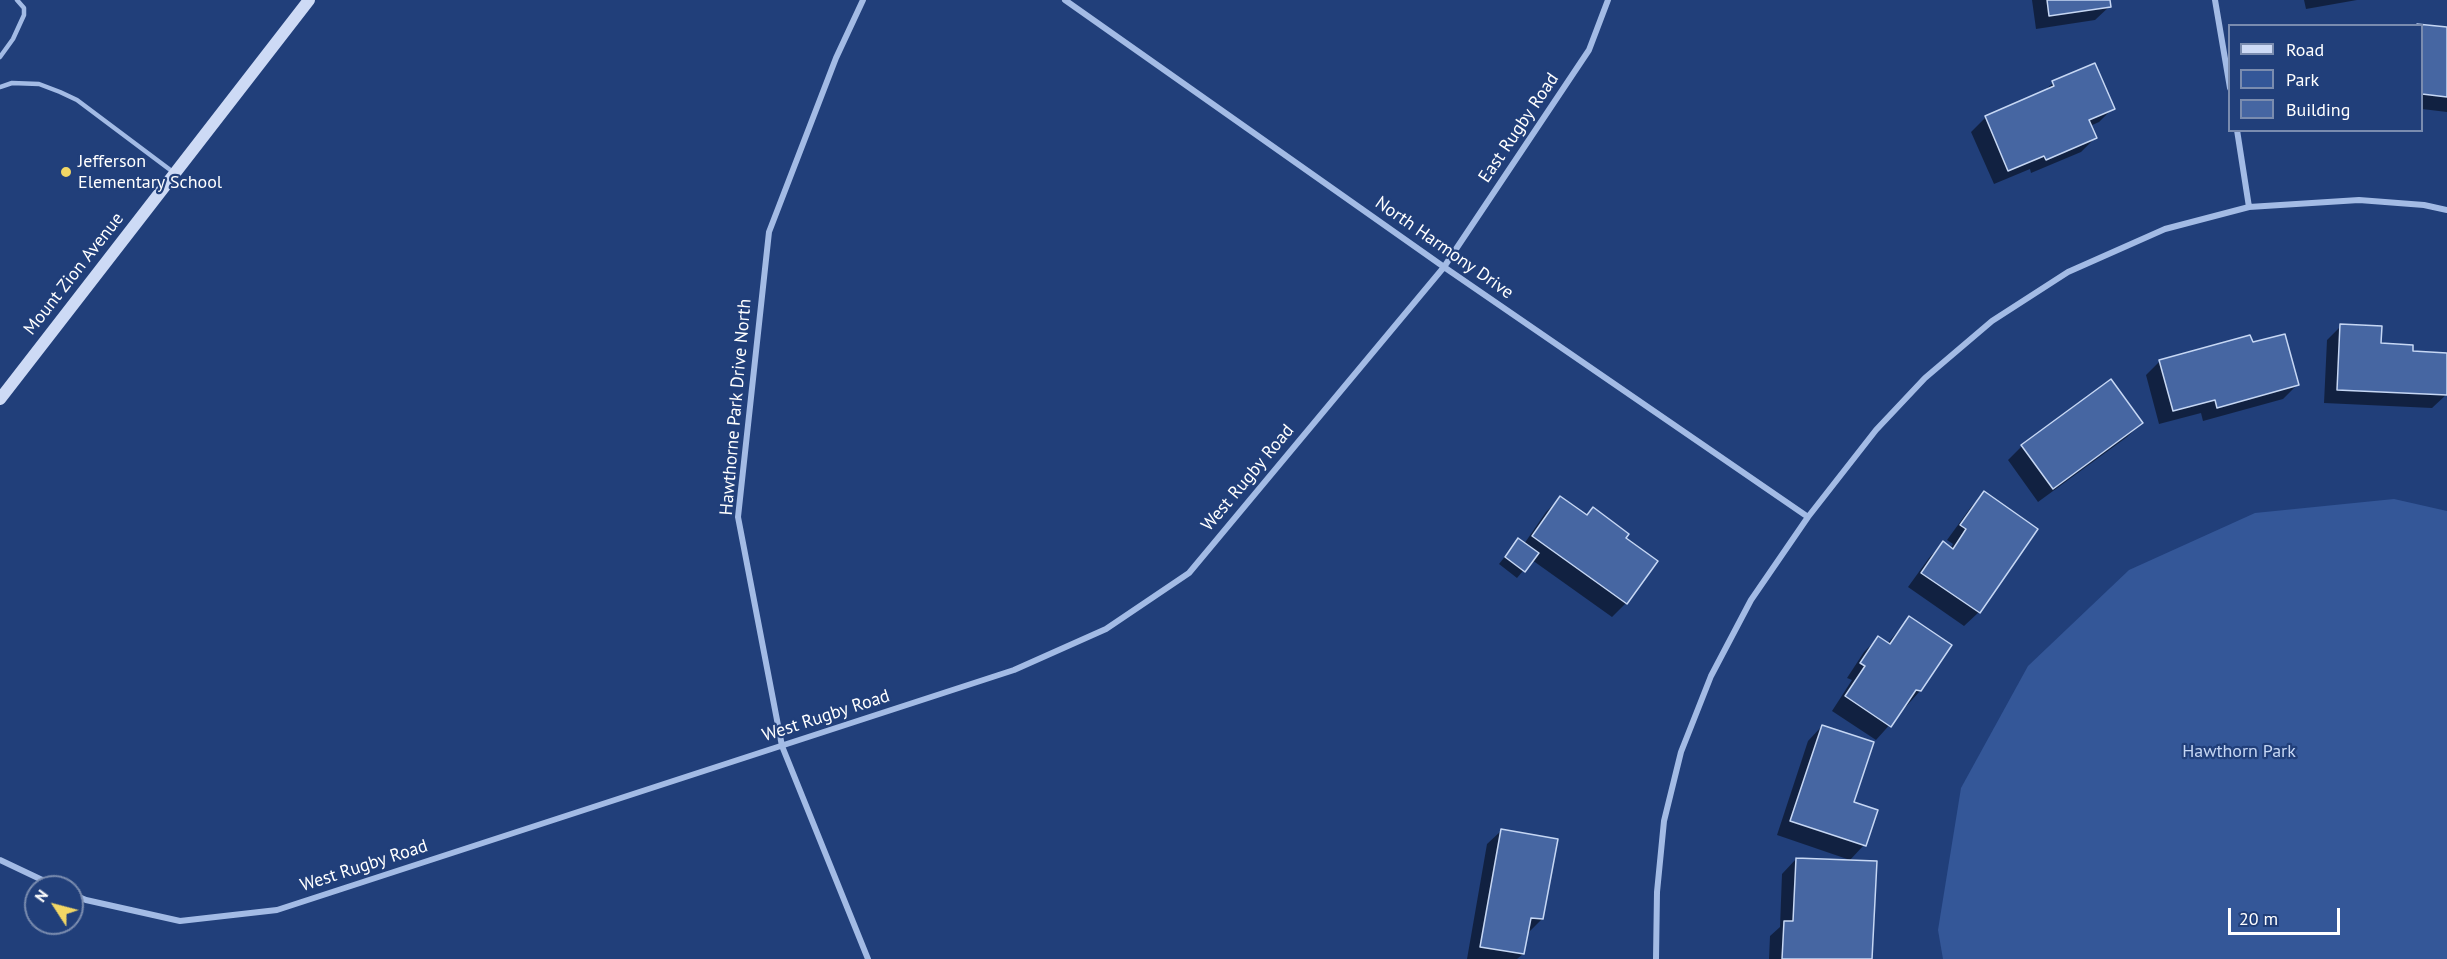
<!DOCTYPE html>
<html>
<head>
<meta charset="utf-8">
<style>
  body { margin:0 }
  #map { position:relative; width:2447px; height:959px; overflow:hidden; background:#213f7a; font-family:"PT Sans",sans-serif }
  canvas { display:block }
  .legend { position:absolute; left:2228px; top:24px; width:195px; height:108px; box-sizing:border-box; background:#213f7a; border:2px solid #7a8caf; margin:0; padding:8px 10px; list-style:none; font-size:18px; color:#fff }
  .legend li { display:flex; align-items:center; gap:12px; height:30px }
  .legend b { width:30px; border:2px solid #7a8caf }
  .north { position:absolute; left:24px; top:875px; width:60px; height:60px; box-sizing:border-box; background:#213f7a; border:2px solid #7a8caf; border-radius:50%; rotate:306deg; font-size:16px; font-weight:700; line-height:24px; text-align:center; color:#fff }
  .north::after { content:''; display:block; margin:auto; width:21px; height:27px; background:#f2d765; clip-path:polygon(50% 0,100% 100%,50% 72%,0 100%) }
  .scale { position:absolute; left:2228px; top:908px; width:112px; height:27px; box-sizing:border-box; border:3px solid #fff; border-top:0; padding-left:8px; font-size:18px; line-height:21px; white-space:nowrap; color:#fff; -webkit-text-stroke:4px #213f7a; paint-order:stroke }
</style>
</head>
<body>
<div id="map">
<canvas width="2447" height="959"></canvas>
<ul class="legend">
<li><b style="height:8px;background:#cddaf5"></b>Road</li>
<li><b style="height:16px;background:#345798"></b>Park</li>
<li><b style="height:16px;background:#4666a2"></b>Building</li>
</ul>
<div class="north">N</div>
<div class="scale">20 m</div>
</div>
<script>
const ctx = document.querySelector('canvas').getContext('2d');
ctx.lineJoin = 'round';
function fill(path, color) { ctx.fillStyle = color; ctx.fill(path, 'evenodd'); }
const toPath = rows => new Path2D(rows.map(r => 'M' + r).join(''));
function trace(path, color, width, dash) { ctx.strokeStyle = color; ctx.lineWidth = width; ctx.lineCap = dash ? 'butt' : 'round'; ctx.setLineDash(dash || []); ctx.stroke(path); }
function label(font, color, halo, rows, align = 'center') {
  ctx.font = font + ' "PT Sans",sans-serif'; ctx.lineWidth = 4.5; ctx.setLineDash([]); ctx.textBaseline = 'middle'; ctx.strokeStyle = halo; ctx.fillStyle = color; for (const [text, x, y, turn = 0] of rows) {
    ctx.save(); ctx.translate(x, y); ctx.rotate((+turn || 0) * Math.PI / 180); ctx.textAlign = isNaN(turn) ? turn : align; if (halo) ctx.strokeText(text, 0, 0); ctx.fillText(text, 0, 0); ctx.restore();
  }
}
const green = toPath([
  [2394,499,2447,511,2447,959,1943,959,1938,930,1961,788,2028,666,2129,570,2255,513]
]);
const shadow = toPath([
  [2032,0,2109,0,2110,6,2095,20,2036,29],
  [2304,0,2357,0,2306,9],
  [2422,26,2447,28,2447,112,2422,109],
  [2053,83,2113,108,2099,122,2090,126,2095,138,2081,152,2031,173,2030,169,1994,184,1971,132,1986,117,2043,92],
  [2341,326,2379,345,2411,353,2447,354,2447,394,2432,408,2324,403,2327,340],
  [2252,344,2297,385,2283,399,2203,421,2201,413,2159,424,2146,375,2160,361],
  [2141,423,2127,437,2038,502,2008,460,2022,446],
  [1985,493,2036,529,1979,612,1964,626,1908,587,1929,558,1943,543,1950,549,1953,544,1947,540,1971,507],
  [1560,498,1624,538,1626,603,1612,617,1532,560,1517,578,1499,564,1518,540,1524,544,1546,512],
  [1909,618,1920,691,1876,740,1832,711,1852,680,1847,678,1864,652,1878,638,1887,644],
  [1822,726,1852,803,1864,845,1850,860,1777,835,1808,741],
  [1502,830,1542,919,1528,933,1523,954,1517,959,1467,959,1487,844],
  [1796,859,1871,959,1769,959,1770,936,1780,927,1782,874]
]);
const building = toPath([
  [2047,0,2110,0,2111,7,2049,16,2047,0],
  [2417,24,2447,27,2447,97,2422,94,2422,26,2417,26,2417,24],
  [2095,63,2115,109,2089,120,2097,138,2046,160,2044,156,2008,171,1985,116,2054,86,2052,81,2095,63],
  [2340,324,2382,326,2381,343,2413,345,2413,351,2447,353,2447,395,2337,390,2340,324],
  [2285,334,2299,385,2217,408,2215,400,2173,411,2159,360,2250,335,2253,342,2285,334],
  [2111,379,2143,423,2053,489,2021,445,2111,379],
  [1984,491,2038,529,1980,613,1921,573,1943,541,1953,549,1966,529,1960,525,1984,491],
  [1560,496,1587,515,1593,507,1629,534,1626,538,1658,561,1627,604,1532,536,1560,496],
  [1518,538,1539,553,1525,572,1505,557,1518,538],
  [1909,616,1952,645,1921,691,1916,690,1891,727,1845,696,1865,666,1860,663,1878,636,1890,644,1909,616],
  [1822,725,1874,742,1854,802,1878,810,1866,846,1790,821,1822,725],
  [1501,829,1558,839,1543,919,1531,918,1524,954,1480,947,1501,829],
  [1796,858,1877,861,1872,959,1782,959,1784,921,1793,921,1796,858]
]);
const service = toPath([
  [0,57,13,39,24,15,24,8,17,0],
  [0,87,12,83,39,84,60,92,77,100,173,172]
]);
const minor = toPath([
  [863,0,836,58,769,232,738,517,782,746,868,959],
  [1065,0,1444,267,1808,517],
  [2215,0,2230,88],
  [2237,130,2249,207],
  [0,860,57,887],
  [72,894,86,900,180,921,277,910,1014,670,1106,629,1189,573,1444,267,1589,50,1608,0],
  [1656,959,1657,892,1664,821,1681,752,1711,676,1751,600,1808,517,1876,430,1925,378,1992,321,2068,272,2165,229,2249,207,2359,200,2424,205,2447,210]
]);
const secondary = toPath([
  [0,399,309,0]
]);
const markers = [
  [66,172,6,"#f2d765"]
];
const streetNames = [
  ["East Rugby Road",1519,128,-56],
  ["North Harmony Drive",1444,248,35],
  ["Mount Zion Avenue",74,274,-52],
  ["Hawthorne Park Drive North",736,407,-85],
  ["West Rugby Road",1248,478,-50],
  ["West Rugby Road",826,716,-18],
  ["West Rugby Road",364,866,-18]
];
const poiNames = [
  ["Jefferson",78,162],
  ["Elementary School",78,183]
];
const parkNames = [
  ["Hawthorn Park",2239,752]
];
fill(green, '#345798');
fill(shadow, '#0007');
fill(building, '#4666a2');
trace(building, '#c6d7f4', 1.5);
trace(service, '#a3bbe5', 4.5);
trace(minor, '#a3bbe5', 6);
trace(secondary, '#cddaf5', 12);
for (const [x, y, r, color] of markers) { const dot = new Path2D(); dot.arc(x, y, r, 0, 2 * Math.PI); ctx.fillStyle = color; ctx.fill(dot); trace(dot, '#213f7a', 2); }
label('18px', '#fff', '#213f7a', streetNames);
label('18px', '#fff', '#213f7a', poiNames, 'left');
label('18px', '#c6d7f4', '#213f7a', parkNames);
</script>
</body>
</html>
